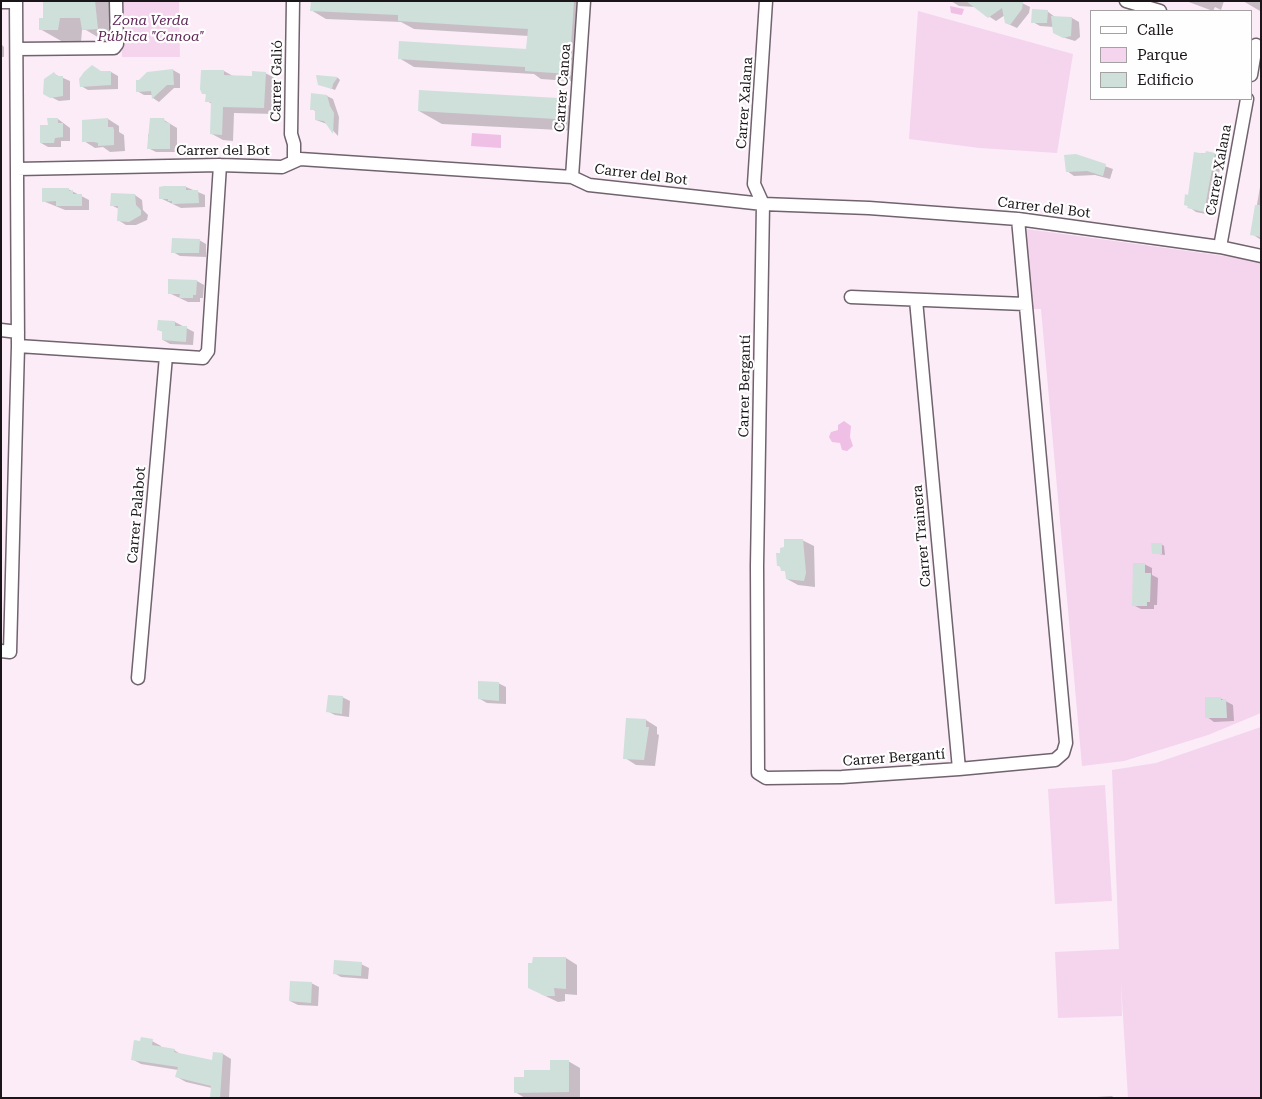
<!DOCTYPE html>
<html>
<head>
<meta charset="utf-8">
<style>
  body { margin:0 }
  #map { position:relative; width:1262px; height:1099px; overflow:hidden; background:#fbecf7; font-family:"Roboto Serif",serif }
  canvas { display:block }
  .frame { position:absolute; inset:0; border:2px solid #1a1519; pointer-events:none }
  .legend { position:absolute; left:1090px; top:10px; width:162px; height:90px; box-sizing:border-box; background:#fefefe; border:1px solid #a3a1a2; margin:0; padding:6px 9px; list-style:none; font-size:15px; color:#1a1519 }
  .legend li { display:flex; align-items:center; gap:10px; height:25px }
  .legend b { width:25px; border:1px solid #a3a1a2 }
</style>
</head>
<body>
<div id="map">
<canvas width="1262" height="1099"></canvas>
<div class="frame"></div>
<ul class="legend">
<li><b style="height:6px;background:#fff"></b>Calle</li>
<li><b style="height:14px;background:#f4d5ed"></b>Parque</li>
<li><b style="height:14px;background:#cee0d9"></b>Edificio</li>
</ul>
</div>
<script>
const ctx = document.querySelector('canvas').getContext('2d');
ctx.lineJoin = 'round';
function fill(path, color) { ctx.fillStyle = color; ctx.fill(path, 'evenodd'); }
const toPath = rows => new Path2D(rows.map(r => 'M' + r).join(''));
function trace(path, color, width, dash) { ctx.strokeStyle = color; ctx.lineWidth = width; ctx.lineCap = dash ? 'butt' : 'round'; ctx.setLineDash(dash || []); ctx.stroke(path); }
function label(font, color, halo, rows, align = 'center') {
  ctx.font = font + ' "Roboto Serif",serif'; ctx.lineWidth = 4.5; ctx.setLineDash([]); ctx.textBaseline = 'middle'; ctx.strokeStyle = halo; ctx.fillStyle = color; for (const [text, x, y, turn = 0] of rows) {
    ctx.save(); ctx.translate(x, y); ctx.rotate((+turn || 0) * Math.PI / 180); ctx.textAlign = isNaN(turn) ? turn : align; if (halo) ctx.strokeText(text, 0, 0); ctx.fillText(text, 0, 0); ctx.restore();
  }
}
const green = toPath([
  [121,1,179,1,180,57,122,57],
  [918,11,1073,54,1057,153,980,148,909,139],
  [1026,229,1261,261,1261,713,1208,735,1124,761,1082,766,1041,309,1032,309],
  [1261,727,1261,1098,1128,1098,1121,983,1122,1016,1058,1018,1055,952,1119,949,1112,770,1156,763],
  [1105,785,1112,901,1055,904,1048,789]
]);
const water = toPath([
  [950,6,964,9,962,15,951,13],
  [472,133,501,135,501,148,471,146],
  [844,421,851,426,850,437,853,446,847,451,842,450,840,443,832,442,829,437,831,432,838,430,838,425]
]);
const shadow = toPath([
  [44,1,118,1,120,42,106,42,86,30,82,30,81,42,63,42,40,29,44,19],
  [311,1,589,1,583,82,541,79,534,74,414,67,399,58,528,50,529,36,414,29,401,22,326,19,311,10],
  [951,1,1022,3,1030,7,1029,13,1017,28,1006,23,1005,15,996,21,975,7,959,6],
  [1186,1,1224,1,1221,10,1215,7,1213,11],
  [1243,1,1261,1,1261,12,1260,11],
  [1047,11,1055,17,1072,18,1079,22,1080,37,1075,41,1062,37,1054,27,1040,26,1033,22],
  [1,34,2,45,4,47,4,57,1,57],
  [173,70,180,74,180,88,174,88,159,102,153,98,153,95,144,95,137,91],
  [202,71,224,71,233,76,253,77,265,73,277,79,275,114,234,113,233,141,223,140,212,134,212,104,207,101,207,95,203,93],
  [101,72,111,72,118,76,118,89,88,90,81,86],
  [54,74,70,81,70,100,59,101,45,94],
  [317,77,338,78,340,80,335,90,319,84],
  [327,96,333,99,339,117,338,136,327,124,316,120,317,112,312,109],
  [558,99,580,112,579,131,442,124,419,111],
  [58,119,70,128,70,141,61,141,61,147,48,147,41,143],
  [108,119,119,126,119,132,124,135,125,151,110,152,103,147,95,148,84,141],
  [164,120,177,128,177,152,156,152,148,148,148,135],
  [1195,153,1215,154,1222,158,1211,215,1196,212,1185,204,1189,197],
  [1076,156,1113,169,1110,179,1095,175,1074,176,1067,171],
  [1261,181,1261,240,1252,234],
  [186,187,205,195,205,207,181,208,160,198],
  [68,189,89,200,89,210,65,210,43,201],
  [135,195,142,200,143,210,148,215,147,220,136,225,126,225,118,220,119,209,111,205],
  [199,240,206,244,206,257,180,256,173,252],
  [197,281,204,285,203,298,200,298,200,302,188,302,169,293],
  [175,322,194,332,193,345,170,344,163,340,163,332,159,330],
  [802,540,814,546,815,587,798,585,787,579,787,573,778,565],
  [1161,544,1164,546,1165,555,1153,553],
  [1144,564,1152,568,1152,575,1158,578,1157,605,1154,605,1154,609,1141,609,1133,605],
  [498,683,506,687,506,704,487,703,480,699],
  [342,697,350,701,349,717,335,715,327,711],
  [1220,698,1233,705,1234,721,1214,722,1207,717],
  [646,720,657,727,657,734,659,735,655,766,636,765,625,758],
  [566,958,577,965,577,995,565,994,565,1001,558,1002,541,994],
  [361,964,369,968,368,979,341,977,334,973],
  [311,983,319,987,318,1006,298,1005,290,1001],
  [152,1041,161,1046,161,1048,174,1050,182,1055,213,1062,223,1054,231,1059,229,1098,211,1098,212,1088,186,1082,177,1077,178,1070,141,1064,132,1059],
  [568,1061,580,1068,580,1098,525,1098,515,1092,525,1078,551,1071],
  [1112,1096,1114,1098,1081,1098]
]);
const building = toPath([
  [43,1,95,1,98,29,82,30,80,18,60,18,58,30,39,30,39,18,43,18],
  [311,1,574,1,569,74,525,71,525,67,398,59,399,41,526,49,528,29,398,21,398,15,310,11],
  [966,1,1012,1,1023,2,1022,9,1010,25,1005,23,1002,8,988,18],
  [1032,9,1048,10,1047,23,1031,23],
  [1051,16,1072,17,1071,36,1063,38,1053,33],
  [92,65,101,71,111,71,111,85,80,87,79,79,84,72],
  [173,69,174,85,167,85,152,99,151,91,136,92,136,80,139,80,147,72],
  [201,70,224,70,224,75,252,76,252,71,266,72,264,108,223,107,222,135,210,134,211,102,205,102,206,94,202,94,200,89],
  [54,72,57,76,63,76,63,96,50,98,43,94,44,79],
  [316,75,338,77,333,84,332,89,318,85],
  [419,90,558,98,556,119,418,111],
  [311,93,327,95,330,106,334,113,333,134,324,121,315,120,315,110,310,110],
  [47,118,58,118,58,123,63,123,63,137,55,138,54,143,40,143,40,125,48,125],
  [108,118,108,127,113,127,114,130,114,145,98,146,98,143,94,142,82,142,82,120],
  [150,118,164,118,165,122,170,123,170,149,147,149],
  [1206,151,1215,153,1204,212,1187,208,1188,206,1184,205,1185,194,1188,195,1194,152,1205,154],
  [1076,154,1106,164,1103,176,1087,171,1066,172,1064,155],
  [164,186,186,186,186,190,198,190,199,203,172,204,172,201,168,201,168,199,159,199,159,187],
  [42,188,69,188,69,191,73,190,73,194,82,194,82,206,56,206,56,201,42,202],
  [111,193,135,194,136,205,141,210,141,215,129,222,117,221,118,206,110,206],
  [1255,205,1261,205,1261,237,1250,235],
  [172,238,200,239,199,253,171,253],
  [168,279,197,280,196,295,193,295,193,298,179,298,180,294,168,294],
  [158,320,175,321,175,326,187,326,186,342,162,340,162,331,157,330],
  [784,539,803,539,806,573,804,581,786,579,785,571,781,571,780,566,777,566,776,553,780,553,780,548,784,547],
  [1151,543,1162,543,1162,554,1152,554],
  [1133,563,1145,563,1145,573,1151,573,1150,602,1147,602,1147,606,1132,606],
  [478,681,499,682,499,701,478,699],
  [328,695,343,696,342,714,326,712],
  [1205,697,1221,697,1221,700,1226,699,1227,718,1205,718],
  [626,718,646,719,646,727,649,727,644,760,623,759],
  [533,957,566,957,566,989,554,988,555,996,545,996,528,988,528,963,532,963],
  [334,960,362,962,361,976,333,974],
  [290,981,312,982,311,1003,289,1001],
  [141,1037,153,1039,152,1045,175,1049,174,1052,212,1060,213,1052,223,1053,220,1098,210,1098,211,1086,175,1077,178,1067,131,1060,134,1040,140,1041],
  [550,1060,569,1060,569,1092,514,1093,514,1077,524,1077,524,1070,550,1070]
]);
const street = toPath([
  [293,1,291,134,294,144,294,160],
  [766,1,754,184,763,204,757,566,758,773,766,778,842,777,959,769,1055,760,1063,753,1066,743,1018,219],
  [1126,1,1160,11],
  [1,2,16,2],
  [17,49,114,48,117,44,116,1],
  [1251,75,1256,45],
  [17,169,220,165,282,167,300,159,572,177,589,185,763,204,869,208,1018,219,1220,247,1261,256],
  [572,177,584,1],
  [1220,247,1247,99],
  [851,297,1025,304],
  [916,300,959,769],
  [1,330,18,332],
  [18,346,203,358,208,351,220,165],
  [1,651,10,652,18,346,16,1],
  [138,678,166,356]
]);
const parkNames = [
  ["Zona Verda",151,21],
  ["Pública \"Canoa\"",151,37]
];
const streetNames = [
  ["Carrer Galió",277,81,-89],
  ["Carrer Canoa",563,88,-86],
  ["Carrer Xalana",745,103,-86],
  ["Carrer del Bot",223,151],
  ["Carrer Xalana",1219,170,-80],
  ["Carrer del Bot",641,175,7],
  ["Carrer del Bot",1044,208,7],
  ["Carrer Bergantí",745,386,-89],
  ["Carrer Palabot",137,515,-85],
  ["Carrer Trainera",922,536,-95],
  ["Carrer Bergantí",894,758,-4]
];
fill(green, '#f4d5ed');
fill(water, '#f0bfe5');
fill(shadow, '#0003');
fill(building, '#cee0d9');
trace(street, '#70636d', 15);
trace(street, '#fff', 12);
label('italic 14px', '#5f2656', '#fefefe', parkNames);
label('14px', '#1a1519', '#fefefe', streetNames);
</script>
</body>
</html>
